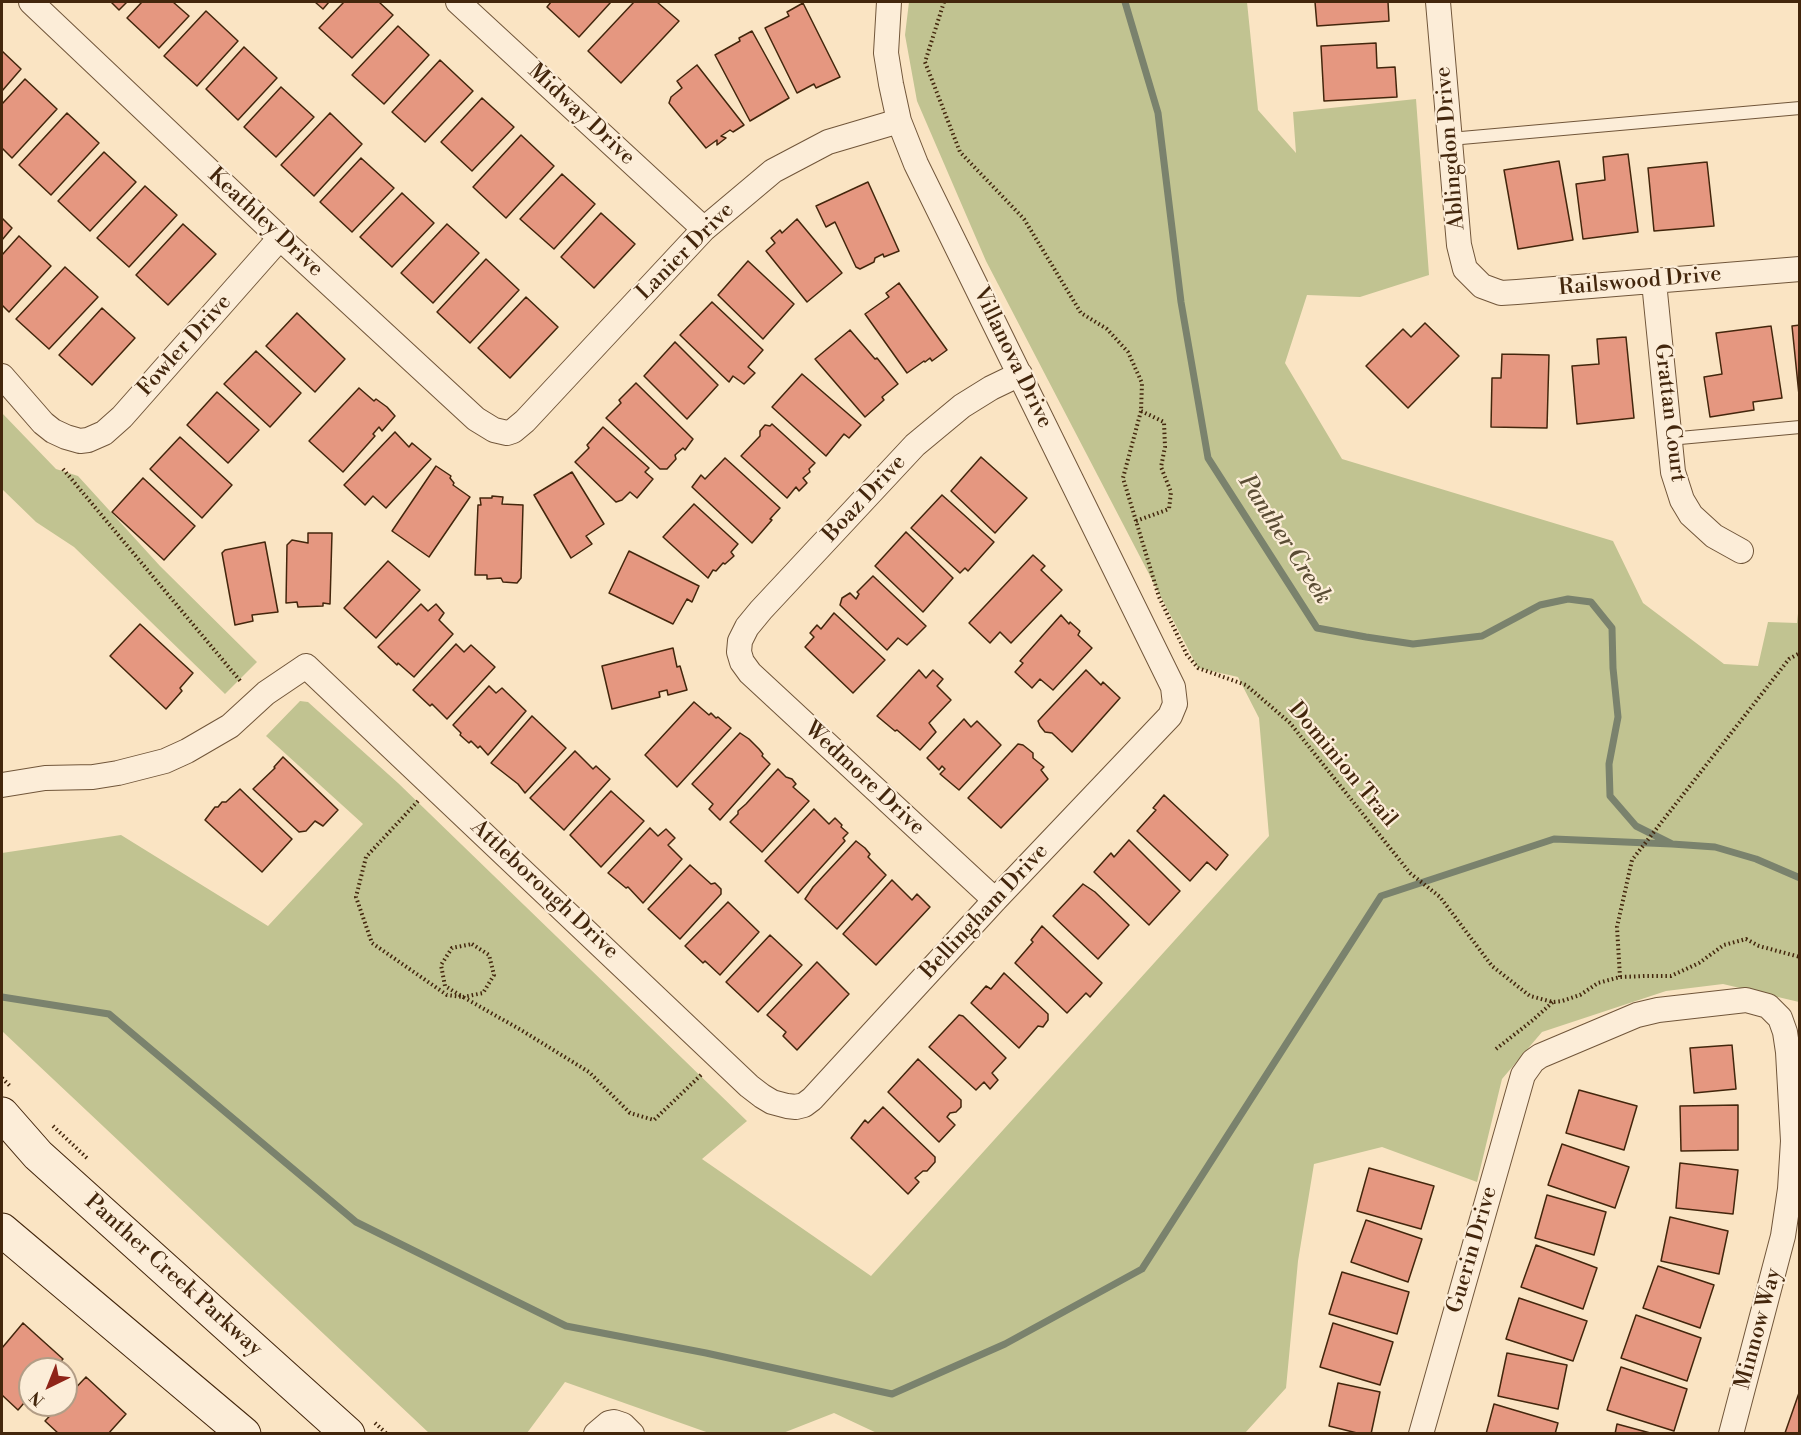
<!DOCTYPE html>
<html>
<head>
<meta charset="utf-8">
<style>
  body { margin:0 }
  #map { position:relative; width:1801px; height:1435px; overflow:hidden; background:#fae4c3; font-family:"Libre Bodoni",serif }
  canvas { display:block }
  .frame { position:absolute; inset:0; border:3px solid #43260c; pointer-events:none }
  .north { position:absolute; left:18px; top:1357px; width:60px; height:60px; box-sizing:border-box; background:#fcedd8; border:2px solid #b29d86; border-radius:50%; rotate:223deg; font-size:16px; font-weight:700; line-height:24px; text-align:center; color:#43260c }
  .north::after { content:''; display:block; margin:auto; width:21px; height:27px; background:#8f2418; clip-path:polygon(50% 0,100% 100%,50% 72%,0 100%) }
</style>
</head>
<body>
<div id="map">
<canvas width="1801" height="1435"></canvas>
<div class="frame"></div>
<div class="north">N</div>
</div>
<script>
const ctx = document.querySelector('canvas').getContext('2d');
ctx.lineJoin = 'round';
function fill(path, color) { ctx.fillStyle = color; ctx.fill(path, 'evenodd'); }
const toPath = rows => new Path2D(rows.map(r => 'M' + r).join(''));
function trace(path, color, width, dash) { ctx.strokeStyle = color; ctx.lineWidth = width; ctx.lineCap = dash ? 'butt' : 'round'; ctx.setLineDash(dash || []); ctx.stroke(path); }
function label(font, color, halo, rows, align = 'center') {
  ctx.font = font + ' "Libre Bodoni",serif'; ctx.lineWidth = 4.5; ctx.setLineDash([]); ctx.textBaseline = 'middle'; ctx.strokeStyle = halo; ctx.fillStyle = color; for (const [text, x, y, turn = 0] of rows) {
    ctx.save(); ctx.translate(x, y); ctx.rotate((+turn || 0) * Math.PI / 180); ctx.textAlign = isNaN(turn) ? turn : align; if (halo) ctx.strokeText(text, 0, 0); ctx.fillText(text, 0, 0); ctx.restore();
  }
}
const green = toPath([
  [909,2,1247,2,1258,110,1296,153,1293,112,1416,99,1429,275,1360,297,1307,295,1285,363,1342,459,1613,541,1643,603,1724,664,1758,666,1768,622,1797,623,1799,604,1799,1002,1723,984,1666,991,1542,1032,1502,1079,1477,1182,1382,1147,1314,1164,1298,1261,1286,1388,1245,1433,879,1434,834,1413,783,1433,709,1433,565,1382,527,1433,429,1433,2,1031,2,853,121,835,268,926,363,824,266,736,300,701,308,702,398,783,747,1121,702,1159,871,1276,1269,836,1259,718,1238,677,1198,668,986,261,917,101,905,35],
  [2,413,56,469,78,476,160,566,257,662,225,694,74,547,36,522,2,489]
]);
const stream = toPath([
  [1125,2,1158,113,1181,302,1208,458,1317,628,1366,637,1413,644,1482,636,1540,605,1568,599,1591,602,1612,628,1613,668,1618,717,1609,764,1610,796,1636,826,1672,844,1715,847,1756,859,1800,878],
  [2,997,109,1014,356,1222,566,1326,706,1353,892,1394,1005,1344,1142,1269,1381,896,1554,839,1672,844]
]);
const building = toPath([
  [111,2,127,2,119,10,111,2],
  [142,2,173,2,189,16,159,48,127,18,142,2],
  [315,2,329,2,323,9,315,2],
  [344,2,379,2,393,15,352,58,319,28,344,2],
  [551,2,611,2,579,37,547,7,551,2],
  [634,2,657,2,679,21,621,83,588,51,634,2],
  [1315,2,1388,2,1389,21,1317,26,1315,2],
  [803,3,840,77,816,88,814,84,797,93,765,28,789,16,787,12,803,3],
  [206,11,238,41,197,86,164,56,206,11],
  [398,26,429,55,384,104,352,75,398,26],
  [752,31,789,98,750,121,715,55,740,41,739,38,752,31],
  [1376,43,1377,68,1395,67,1397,97,1324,101,1321,46,1376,43],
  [244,47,277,78,238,120,206,89,244,47],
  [2,51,21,69,2,91,2,51],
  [440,60,473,91,425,142,392,112,440,60],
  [697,65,744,125,733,132,730,130,721,136,726,138,717,145,717,140,706,148,669,103,671,97,682,88,677,81,697,65],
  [25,79,57,109,12,158,2,148,2,104,25,79],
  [281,87,314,117,276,157,244,127,281,87],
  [482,98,514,127,472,171,441,142,482,98],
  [67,113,99,143,51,195,19,165,67,113],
  [330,113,362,144,314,196,281,165,330,113],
  [521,135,554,166,506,218,473,187,521,135],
  [104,152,136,182,90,231,58,201,104,152],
  [1628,154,1638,232,1583,239,1576,184,1605,180,1603,157,1628,154],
  [361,158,394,188,352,232,320,202,361,158],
  [1559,161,1573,240,1518,249,1504,170,1559,161],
  [1707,162,1714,226,1654,231,1648,168,1707,162],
  [562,174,595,204,554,249,520,219,562,174],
  [868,182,899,251,884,257,883,254,875,258,874,262,860,269,856,267,835,222,826,227,816,206,868,182],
  [145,186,177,215,129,267,97,238,145,186],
  [402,193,434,223,392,267,360,237,402,193],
  [601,213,635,244,594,288,561,257,601,213],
  [2,218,12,228,2,240,2,218],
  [797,219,842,273,807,302,766,251,775,243,771,238,780,230,782,233,797,219],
  [183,224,216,254,168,305,136,275,183,224],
  [447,224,479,253,433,303,401,273,447,224],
  [19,236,51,266,9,312,2,305,2,255,19,236],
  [486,259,519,290,470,343,437,312,486,259],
  [748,261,794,304,763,339,718,295,748,261],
  [65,267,98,297,49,349,16,319,65,267],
  [899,283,947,350,932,361,930,358,925,362,924,361,907,373,865,314,889,297,886,293,899,283],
  [526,297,558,327,510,378,478,348,526,297],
  [712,302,763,350,748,367,755,373,744,384,733,376,729,382,680,335,712,302],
  [102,308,135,338,92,385,59,355,102,308],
  [297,313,345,359,315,392,266,346,297,313],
  [1425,323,1459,356,1408,408,1366,366,1403,329,1411,337,1425,323],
  [1800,325,1800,395,1799,395,1792,326,1800,325],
  [1771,326,1782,398,1753,402,1754,410,1710,417,1704,377,1722,374,1716,333,1771,326],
  [850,330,875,359,877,358,898,384,882,397,884,400,865,417,815,359,850,330],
  [1626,337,1634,418,1577,424,1572,366,1599,364,1597,339,1626,337],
  [675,342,718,385,687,419,644,376,675,342],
  [256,351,301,393,270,427,224,384,256,351],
  [1502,354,1549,355,1547,428,1491,427,1492,378,1501,378,1502,354],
  [802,374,861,425,849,438,844,434,826,456,772,407,802,374],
  [636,383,693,439,685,450,683,448,675,455,676,459,667,469,660,469,606,418,621,403,619,400,636,383],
  [359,388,374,401,376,399,387,407,395,416,382,431,379,427,373,434,375,436,343,472,309,441,359,388],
  [217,392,259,430,228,463,187,425,217,392],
  [772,424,815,463,809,469,810,472,803,478,807,483,799,491,796,487,787,498,741,456,760,436,760,431,765,425,770,426,772,424],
  [603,427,649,468,645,472,653,479,637,498,630,492,622,500,616,502,575,462,589,448,587,445,603,427],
  [395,432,409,447,412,443,431,459,386,508,373,496,365,505,344,485,395,432],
  [180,437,232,485,202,518,150,469,180,437],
  [981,457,1027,498,995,533,951,491,981,457],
  [725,458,780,508,770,519,772,520,752,543,692,487,701,475,705,479,725,458],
  [436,466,451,476,450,478,454,483,453,485,470,497,429,557,392,531,436,466],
  [572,472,604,524,586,536,592,544,571,558,534,495,572,472],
  [143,478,195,526,164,560,112,512,143,478],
  [942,495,994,542,968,571,965,568,960,573,911,528,942,495],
  [492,496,503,497,502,504,523,505,521,578,517,583,503,582,501,578,487,579,487,575,475,575,478,505,481,505,480,498,492,498,492,496],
  [694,504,738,544,731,552,734,556,725,564,723,563,716,571,713,570,708,578,663,537,694,504],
  [906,532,953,578,923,612,875,566,906,532],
  [308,533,332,533,330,604,323,603,323,606,298,607,297,602,286,603,287,545,292,540,308,543,308,533],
  [265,542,278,612,252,615,253,621,235,625,222,553,225,550,265,542],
  [629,551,699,586,692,602,687,599,673,624,609,593,629,551],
  [1033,555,1045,566,1041,570,1062,590,1011,643,1000,632,990,643,969,623,1033,555],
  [388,561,420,590,376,638,344,608,388,561],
  [873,576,926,626,907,645,898,638,887,650,840,605,842,598,850,593,856,599,859,594,857,592,873,576],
  [421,604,428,611,436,604,444,613,439,620,453,634,414,677,398,663,397,665,378,647,421,604],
  [834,613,885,660,853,693,805,647,814,637,810,633,817,625,821,629,834,613],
  [1061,615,1069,624,1070,622,1080,631,1078,635,1092,648,1053,690,1040,679,1032,688,1015,672,1023,663,1020,661,1061,615],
  [140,624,193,673,180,688,182,691,166,709,110,656,140,624],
  [456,644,464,652,471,645,495,667,447,719,432,704,430,706,413,690,456,644],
  [673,648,677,667,680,666,687,690,668,695,667,690,659,692,660,697,612,709,602,666,673,648],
  [919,670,926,678,933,670,943,679,937,686,951,700,929,723,936,732,920,750,897,730,895,731,877,716,919,670],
  [1086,670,1101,685,1103,682,1120,698,1072,752,1052,733,1045,732,1040,726,1038,721,1086,670],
  [489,686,496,693,502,688,526,711,488,755,480,746,478,748,471,741,469,743,460,735,461,733,453,725,489,686],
  [694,702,709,715,711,713,716,718,718,717,731,728,677,787,645,755,694,702],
  [532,716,566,748,525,793,518,784,491,763,532,716],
  [964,719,971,727,977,721,1001,745,959,790,940,774,945,769,942,766,939,770,927,758,964,719],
  [740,733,749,739,759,749,763,754,762,756,770,764,720,820,709,809,713,804,692,784,740,733],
  [1018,744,1023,745,1033,753,1033,758,1044,767,1041,770,1048,779,1001,828,968,798,1018,744],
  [575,751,593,769,596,766,610,779,564,830,530,798,575,751],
  [283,757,338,810,323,826,315,821,306,831,299,832,253,789,275,768,274,767,283,757],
  [778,769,786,777,792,779,796,784,793,787,809,801,762,852,730,822,738,814,738,811,746,804,778,769],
  [240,789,292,839,262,872,205,820,215,807,218,807,222,802,226,802,240,789],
  [611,791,644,821,601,867,570,835,611,791],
  [1164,795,1228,855,1216,870,1207,862,1190,881,1137,831,1156,810,1153,808,1164,795],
  [814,809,829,824,835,818,842,825,841,827,848,833,843,838,845,841,798,893,765,861,814,809],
  [650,828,658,836,666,829,675,838,668,845,682,859,643,903,628,887,626,888,608,873,650,828],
  [1129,840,1180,891,1149,925,1094,872,1111,853,1114,857,1129,840],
  [856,841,865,848,870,854,868,857,886,875,837,929,805,899,813,887,856,841],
  [690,865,711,884,715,883,721,889,721,894,680,939,648,909,690,865],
  [892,880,912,900,917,894,930,907,876,965,843,934,892,880],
  [1083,884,1095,892,1129,925,1098,959,1053,916,1083,884],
  [728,902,759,932,720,975,705,961,703,963,685,946,728,902],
  [1042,926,1102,983,1090,997,1086,993,1067,1013,1015,963,1033,942,1031,940,1042,926],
  [770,935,802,965,758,1012,726,982,770,935],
  [817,962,849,994,797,1050,783,1036,786,1032,767,1015,817,962],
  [1004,973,1048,1014,1048,1020,1043,1027,1038,1026,1019,1048,971,1003,986,986,991,989,1004,973],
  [959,1015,963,1016,1006,1058,992,1073,998,1080,990,1089,984,1082,976,1090,929,1047,959,1015],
  [1732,1045,1736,1089,1694,1093,1690,1048,1732,1045],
  [918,1059,961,1100,961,1107,956,1112,950,1113,947,1117,955,1125,939,1142,888,1092,918,1059],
  [1579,1090,1637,1106,1624,1150,1566,1133,1579,1090],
  [1738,1105,1738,1150,1681,1151,1680,1106,1738,1105],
  [883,1107,935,1157,935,1162,927,1171,923,1171,915,1178,919,1182,908,1194,851,1138,865,1120,868,1123,883,1107],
  [1562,1144,1629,1167,1615,1208,1548,1185,1562,1144],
  [1680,1163,1738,1170,1733,1214,1676,1208,1680,1163],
  [1369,1168,1434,1186,1421,1229,1357,1211,1369,1168],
  [1547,1195,1606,1212,1594,1255,1535,1238,1547,1195],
  [1670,1217,1728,1231,1719,1274,1661,1261,1670,1217],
  [1366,1220,1422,1239,1408,1282,1351,1262,1366,1220],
  [1536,1245,1597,1268,1583,1309,1521,1287,1536,1245],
  [1658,1266,1714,1285,1700,1328,1643,1308,1658,1266],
  [1342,1272,1409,1292,1397,1334,1329,1314,1342,1272],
  [1519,1298,1587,1321,1573,1361,1506,1339,1519,1298],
  [1636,1315,1701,1338,1687,1381,1621,1358,1636,1315],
  [23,1323,63,1359,54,1369,30,1369,30,1396,18,1410,2,1395,2,1348,23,1323],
  [1333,1323,1393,1342,1380,1385,1320,1367,1333,1323],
  [1507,1353,1567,1365,1558,1409,1498,1396,1507,1353],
  [1621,1367,1687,1389,1674,1431,1607,1410,1621,1367],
  [86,1377,126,1414,108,1434,59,1434,45,1421,60,1405,66,1405,66,1398,86,1377],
  [1338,1383,1380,1392,1371,1434,1361,1434,1329,1426,1338,1383],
  [1800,1390,1800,1434,1787,1434,1785,1433,1800,1390],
  [1494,1404,1558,1423,1555,1434,1486,1434,1494,1404],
  [1617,1424,1654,1434,1615,1434,1617,1424]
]);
const path = toPath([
  [944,2,925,62,960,152,1024,219,1081,313,1107,329,1128,352,1142,383,1141,411,1123,478,1159,597,1187,655,1198,668,1246,685,1290,723,1410,873,1440,897,1492,966,1530,996,1553,1002,1562,1001,1580,995,1598,983,1620,977,1646,976,1671,976,1699,963,1724,945,1746,939,1759,946,1800,957],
  [63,469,242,683],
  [1136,521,1169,509,1171,492,1161,467,1165,447,1164,422,1141,411],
  [418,801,366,857,356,897,372,943,447,995,463,997,521,1030,589,1072,630,1113,654,1120,703,1073],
  [472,944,489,955,494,975,483,993,463,997,445,986,441,965,452,948,472,944],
  [1620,977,1617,927,1632,860,1789,659,1800,653],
  [1496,1049,1533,1020,1553,1002],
  [2,1078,10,1086],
  [53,1126,89,1160],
  [375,1423,387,1434]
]);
const service = toPath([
  [1450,139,1800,108],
  [1669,439,1800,427]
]);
const minor = toPath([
  [31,2,280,238,476,419,494,430,507,433,513,431,525,421,704,229,773,171,828,142,899,121],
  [458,2,704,229],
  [1438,2,1459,245,1465,269,1482,286,1501,293,1517,292,1800,269],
  [1654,282,1673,472,1682,500,1691,515,1714,536,1741,551],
  [2,376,43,423,53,431,66,437,80,441,88,440,104,433,122,417,280,238],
  [2,785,45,778,93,777,118,773,165,761,187,751,230,726,266,693,306,666,749,1086,762,1096,772,1102,787,1106,796,1107,804,1105,812,1099,995,900,1170,716,1175,704,1173,687,916,164,899,121,891,84,886,53,889,2],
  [995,900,750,673,742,662,739,652,740,641,747,627,761,610,915,445,962,406,991,388,1020,374],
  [596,1434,609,1423,614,1422,623,1425,632,1434],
  [1421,1434,1523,1075,1533,1061,1540,1056,1637,1015,1658,1010,1746,1000,1768,1006,1780,1018,1785,1032,1788,1052,1793,1141,1790,1189,1783,1236,1731,1434]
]);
const secondary = toPath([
  [2,1114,38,1155,348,1434],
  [2,1230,244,1434]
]);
const streetNames = [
  ["Midway Drive",581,115,43],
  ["Ablingdon Drive",1451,148,-95],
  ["Keathley Drive",265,223,43],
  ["Lanier Drive",686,252,-45],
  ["Railswood Drive",1640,282,-5],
  ["Fowler Drive",185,346,-48],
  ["Villanova Drive",1012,358,64],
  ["Grattan Court",1669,413,83],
  ["Boaz Drive",865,499,-47],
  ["Dominion Trail",1342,765,50],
  ["Wedmore Drive",864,779,43],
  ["Attleborough Drive",544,890,43],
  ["Bellingham Drive",985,912,-47],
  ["Guerin Drive",1473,1250,-74],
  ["Panther Creek Parkway",173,1276,42],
  ["Minnow Way",1759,1329,-75]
];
const waterNames = [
  ["Panther Creek",1284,540,57]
];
fill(green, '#c1c391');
trace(stream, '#7a826d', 7);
fill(building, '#e59780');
trace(building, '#43260c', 1.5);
trace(service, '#71563a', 14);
trace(minor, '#71563a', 26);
trace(secondary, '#43260c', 35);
trace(path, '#43260c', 4, [1.5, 3]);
trace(service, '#fcedd8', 12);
trace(minor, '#fcedd8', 24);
trace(secondary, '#fcedd8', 33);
label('22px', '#43260c', '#fcedd8', streetNames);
label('italic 24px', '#5a4c34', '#fcedd8', waterNames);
</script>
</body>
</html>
